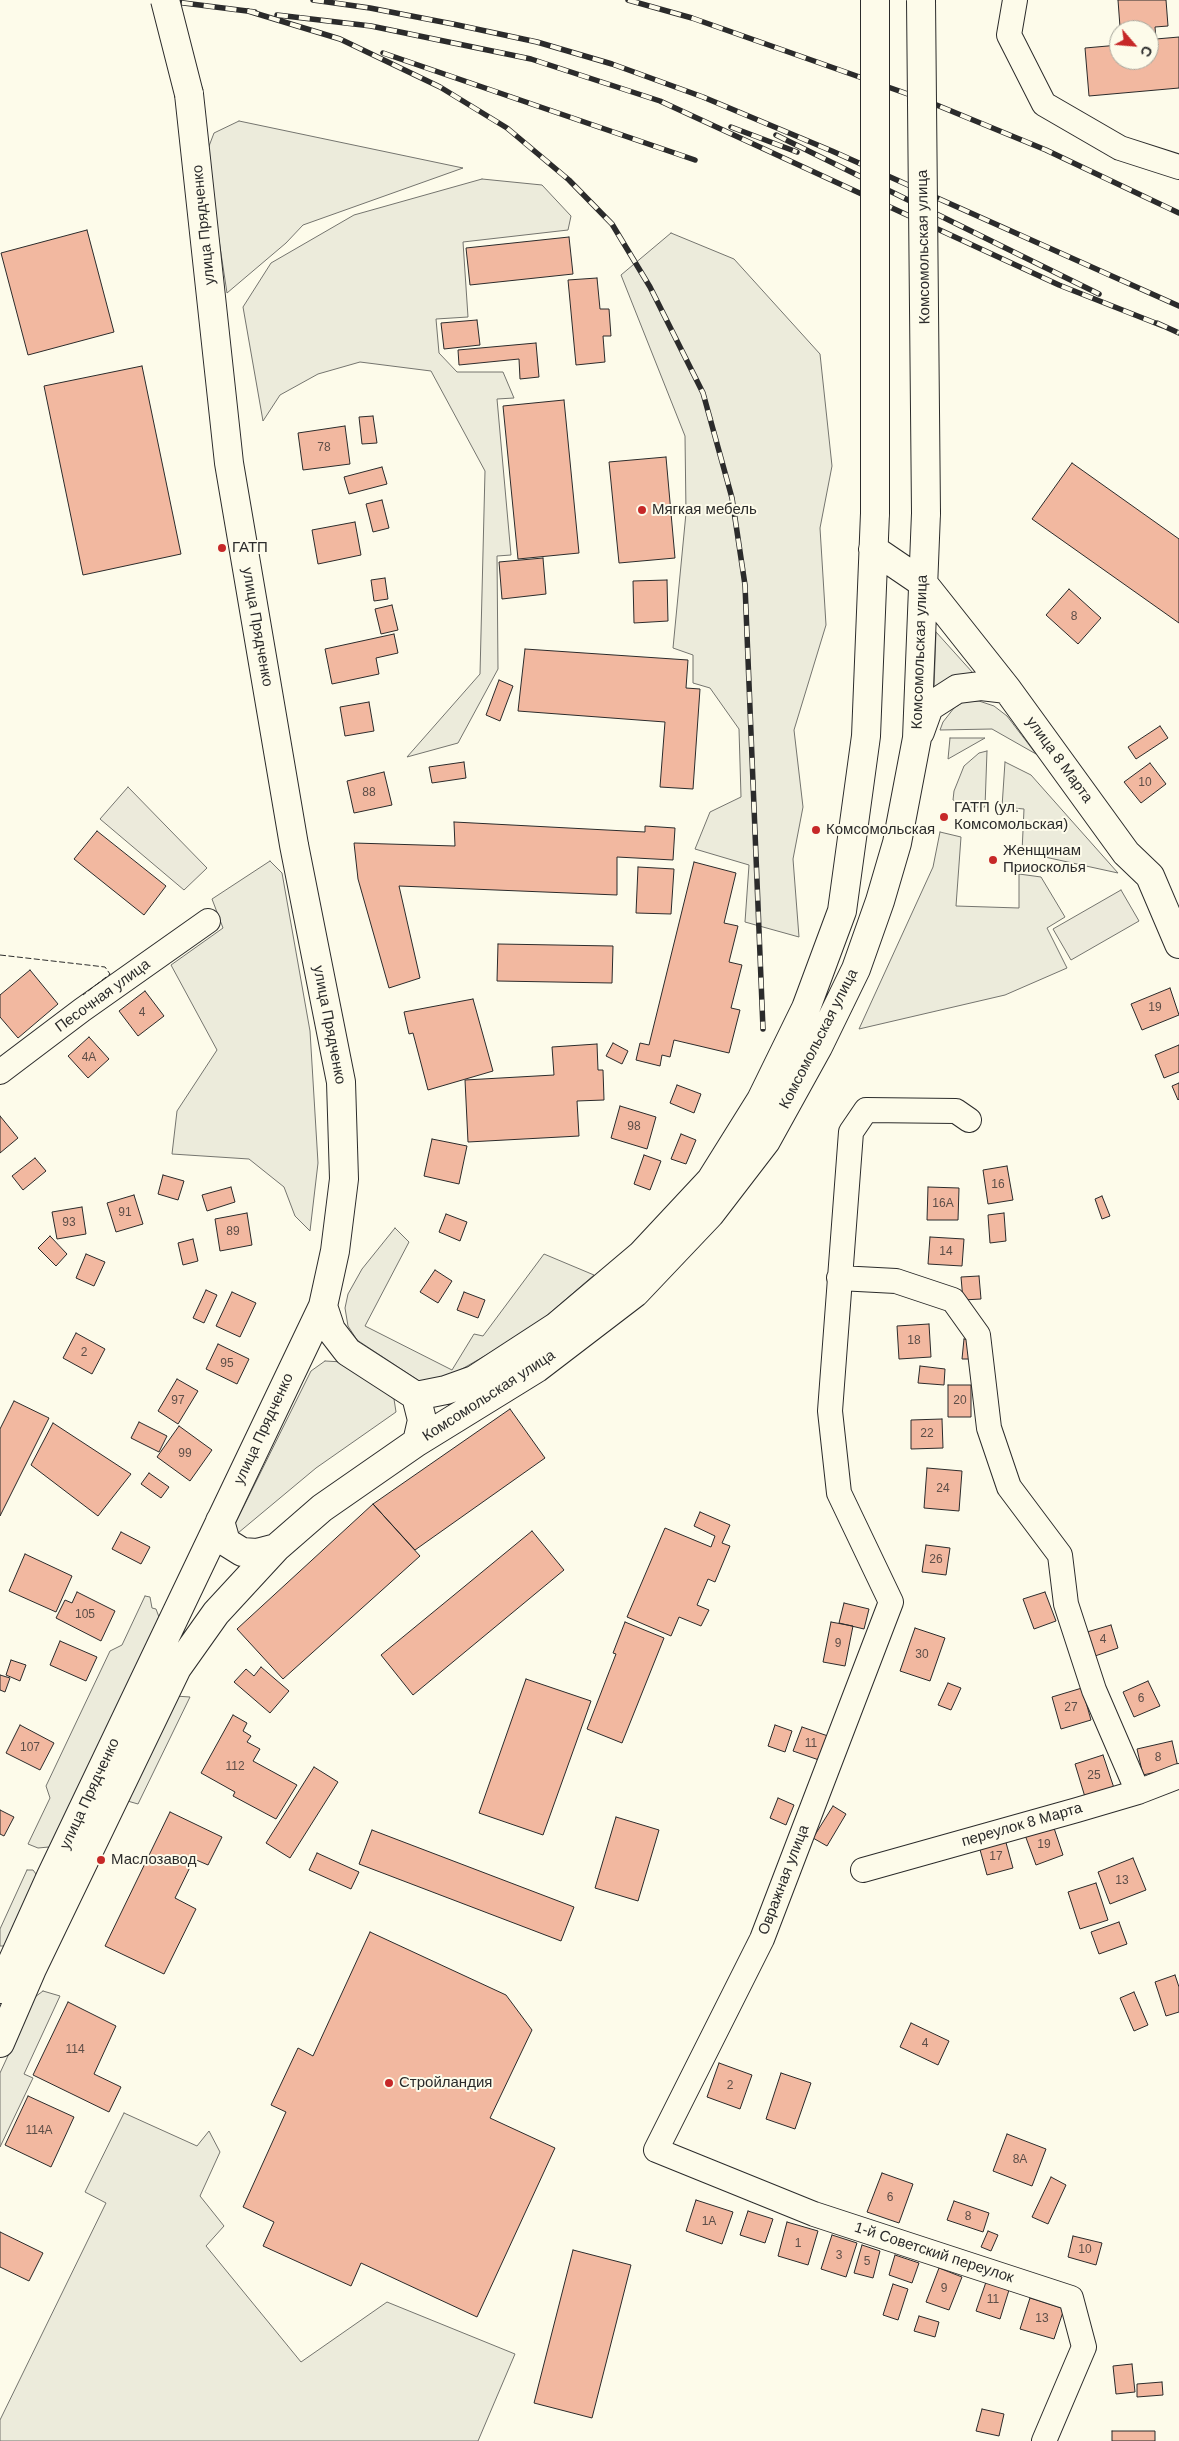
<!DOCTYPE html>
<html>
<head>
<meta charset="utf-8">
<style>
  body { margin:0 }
  #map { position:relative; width:1179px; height:2441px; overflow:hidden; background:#fdfbea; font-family:Arial,sans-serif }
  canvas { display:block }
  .north { position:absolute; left:1109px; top:20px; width:50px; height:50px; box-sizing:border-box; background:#fdfbea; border:1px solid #a9a89e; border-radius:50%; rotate:117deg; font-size:14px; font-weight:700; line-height:20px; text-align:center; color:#2b2b2b }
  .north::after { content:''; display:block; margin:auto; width:18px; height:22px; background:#c62828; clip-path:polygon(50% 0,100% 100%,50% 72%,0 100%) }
</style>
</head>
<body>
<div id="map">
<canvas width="1179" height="2441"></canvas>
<div class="north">С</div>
</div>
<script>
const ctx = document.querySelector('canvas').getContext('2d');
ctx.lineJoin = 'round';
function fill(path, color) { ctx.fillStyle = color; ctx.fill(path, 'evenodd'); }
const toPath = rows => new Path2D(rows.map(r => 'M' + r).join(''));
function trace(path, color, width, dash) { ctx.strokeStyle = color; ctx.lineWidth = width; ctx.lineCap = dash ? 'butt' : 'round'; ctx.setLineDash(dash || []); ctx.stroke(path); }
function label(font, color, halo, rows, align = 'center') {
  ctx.font = font + ' Arial,sans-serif'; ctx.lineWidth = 4; ctx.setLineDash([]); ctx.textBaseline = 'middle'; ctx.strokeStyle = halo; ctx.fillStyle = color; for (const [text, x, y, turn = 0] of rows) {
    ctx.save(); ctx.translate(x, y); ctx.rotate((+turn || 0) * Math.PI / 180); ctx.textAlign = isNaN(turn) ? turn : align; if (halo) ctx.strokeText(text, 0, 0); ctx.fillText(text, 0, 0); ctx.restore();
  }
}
const green = toPath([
  [239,121,463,168,303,225,286,243,227,293,206,154,214,133,239,121],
  [482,179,542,185,571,216,568,230,463,242,468,317,436,319,439,353,457,372,503,372,514,398,497,399,511,555,497,556,498,669,458,743,407,757,480,674,485,471,431,371,360,362,318,374,280,395,263,421,243,307,271,263,354,215,482,179],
  [671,233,734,259,820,354,832,466,820,528,826,625,794,730,803,807,793,859,799,937,745,922,749,865,695,849,710,812,741,797,739,729,710,688,693,683,693,655,673,648,686,513,685,436,621,275,671,233],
  [936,632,973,673,952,678,934,689,936,632],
  [965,701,979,701,994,706,1007,716,1036,754,992,729,940,730,943,722,954,708,965,701],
  [950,738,985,738,948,759,950,738],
  [987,751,985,807,965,807,953,800,954,791,964,766,979,753,987,751],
  [1005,762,1031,775,1118,873,1022,852,1024,809,1002,807,1005,762],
  [940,832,961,837,956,906,1019,908,1019,874,1041,877,1065,917,1047,928,1067,968,1005,995,859,1029,933,867,940,832],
  [270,861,282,873,310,1031,318,1163,310,1231,295,1216,284,1187,249,1159,172,1154,177,1111,217,1050,171,965,223,928,212,899,270,861],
  [395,1228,409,1242,365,1326,452,1370,474,1334,483,1336,544,1254,594,1275,530,1330,441,1381,421,1382,357,1340,348,1326,345,1308,348,1294,362,1269,395,1228],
  [325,1361,343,1362,394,1399,396,1412,316,1468,238,1533,233,1528,311,1371,325,1361],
  [145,1596,150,1597,152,1608,156,1609,159,1617,55,1844,49,1847,38,1848,28,1844,50,1798,46,1786,110,1651,122,1645,145,1596],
  [175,1696,190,1697,138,1804,124,1800,175,1696],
  [27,1870,33,1870,36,1874,35,1882,6,1946,0,1946,0,1929,27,1870],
  [43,1991,60,1996,24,2074,33,2078,0,2147,0,2073,35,1997,43,1991],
  [124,2113,197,2146,209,2131,220,2152,200,2196,224,2226,206,2246,301,2362,387,2302,515,2354,478,2441,0,2441,0,2420,106,2203,85,2192,124,2113]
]);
const parking = toPath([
  [128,787,207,868,184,890,100,819,128,787],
  [1121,890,1139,921,1071,960,1053,929,1121,890]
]);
const building = toPath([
  [1118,0,1166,0,1168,26,1155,27,1156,39,1179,37,1179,88,1089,96,1085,48,1119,45,1119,60,1149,60,1149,30,1129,30,1128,26,1120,27,1118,0],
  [87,230,114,332,28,355,1,253,87,230],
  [569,237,573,274,470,285,466,248,569,237],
  [597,278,600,309,609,309,611,336,603,336,605,362,576,365,568,280,597,278],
  [477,320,480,345,444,349,441,323,477,320],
  [536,343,539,377,520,379,519,359,459,365,458,350,536,343],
  [142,366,181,554,83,575,44,386,142,366],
  [564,400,579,553,518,559,503,406,564,400],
  [373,416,377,443,362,444,359,417,373,416],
  [345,426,350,464,303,470,298,433,345,426],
  [666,457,675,558,619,563,609,462,666,457],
  [1072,463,1179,539,1179,623,1032,519,1072,463],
  [382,467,387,484,349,494,344,477,382,467],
  [382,500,389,528,373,532,366,504,382,500],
  [355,522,361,555,318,564,312,530,355,522],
  [543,558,546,594,502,599,499,562,543,558],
  [385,578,388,599,374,601,371,580,385,578],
  [667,580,668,621,634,623,633,581,667,580],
  [1069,589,1101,618,1078,644,1046,615,1069,589],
  [392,605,398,630,381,634,375,609,392,605],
  [394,634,398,653,376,658,379,674,332,684,325,649,394,634],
  [525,649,688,660,686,688,700,689,693,789,660,787,665,722,518,711,525,649],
  [499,680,513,686,500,721,486,715,499,680],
  [369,702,374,731,345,736,340,707,369,702],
  [1160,726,1168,738,1136,759,1128,747,1160,726],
  [464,762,466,778,432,783,429,767,464,762],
  [1150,763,1166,784,1141,803,1124,782,1150,763],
  [384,772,392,805,354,813,347,781,384,772],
  [454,822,645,832,645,826,675,828,673,860,617,857,617,895,399,886,420,978,389,988,358,879,354,843,455,846,454,822],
  [97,831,166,886,144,915,74,859,97,831],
  [694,862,736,873,724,923,738,926,729,962,742,965,731,1008,740,1010,729,1053,674,1040,670,1057,662,1055,660,1066,636,1060,640,1043,649,1045,694,862],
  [638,867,674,869,671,914,636,913,638,867],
  [498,944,613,946,612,983,497,981,498,944],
  [30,970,58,1004,18,1038,0,1017,0,995,30,970],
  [1170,988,1179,1015,1142,1030,1131,1004,1170,988],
  [145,991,164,1016,138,1036,119,1011,145,991],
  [473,999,493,1071,428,1090,413,1033,409,1034,404,1012,473,999],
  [89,1037,109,1059,88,1078,68,1056,89,1037],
  [613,1043,628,1051,622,1064,606,1056,613,1043],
  [597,1044,598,1070,603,1070,604,1100,577,1101,579,1136,468,1142,465,1080,554,1075,552,1047,597,1044],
  [1179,1045,1179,1072,1164,1078,1155,1055,1179,1045],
  [1179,1083,1179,1099,1178,1100,1172,1086,1179,1083],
  [677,1085,701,1094,694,1113,670,1103,677,1085],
  [620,1106,656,1117,647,1149,611,1138,620,1106],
  [0,1116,18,1138,0,1153,0,1116],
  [681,1134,696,1140,686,1164,671,1159,681,1134],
  [432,1139,467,1146,459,1184,424,1176,432,1139],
  [644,1155,661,1161,650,1190,634,1184,644,1155],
  [35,1158,46,1171,23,1190,12,1176,35,1158],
  [1007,1166,1013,1200,988,1204,983,1170,1007,1166],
  [163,1175,184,1181,178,1200,158,1194,163,1175],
  [231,1187,235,1202,207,1211,202,1195,231,1187],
  [928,1187,959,1188,958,1220,927,1220,928,1187],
  [134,1195,143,1224,116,1232,107,1203,134,1195],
  [1102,1196,1110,1216,1102,1219,1095,1199,1102,1196],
  [82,1207,86,1234,57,1239,52,1212,82,1207],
  [247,1213,252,1245,220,1251,215,1219,247,1213],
  [1004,1213,1006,1241,990,1243,988,1215,1004,1213],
  [446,1214,467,1222,460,1241,439,1232,446,1214],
  [50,1236,67,1254,56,1266,38,1248,50,1236],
  [930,1237,964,1239,962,1266,928,1264,930,1237],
  [193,1239,198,1261,183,1265,178,1243,193,1239],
  [86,1254,105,1262,94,1286,76,1278,86,1254],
  [435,1270,452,1281,438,1303,420,1292,435,1270],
  [979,1276,981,1299,963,1300,961,1277,979,1276],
  [206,1290,217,1295,204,1323,193,1318,206,1290],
  [232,1292,256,1303,240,1337,216,1326,232,1292],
  [464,1292,485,1300,478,1318,457,1310,464,1292],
  [929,1324,931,1357,899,1359,897,1326,929,1324],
  [76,1333,105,1349,92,1374,63,1358,76,1333],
  [964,1339,971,1340,970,1359,962,1359,964,1339],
  [218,1344,249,1359,237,1384,206,1369,218,1344],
  [920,1366,945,1369,944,1385,918,1383,920,1366],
  [177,1379,198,1391,178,1424,158,1411,177,1379],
  [948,1385,971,1385,971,1417,948,1417,948,1385],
  [14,1401,49,1418,0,1516,0,1429,14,1401],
  [510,1409,545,1458,415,1550,373,1504,510,1409],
  [942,1419,943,1448,911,1449,911,1420,942,1419],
  [139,1422,167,1436,159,1452,131,1438,139,1422],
  [53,1423,131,1474,98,1516,31,1465,53,1423],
  [179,1426,212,1450,190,1481,157,1457,179,1426],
  [927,1468,962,1471,959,1511,924,1508,927,1468],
  [149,1473,169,1487,161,1498,141,1484,149,1473],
  [373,1504,420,1556,283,1679,237,1629,373,1504],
  [700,1512,730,1525,722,1543,730,1546,715,1582,708,1579,697,1605,709,1610,701,1626,679,1617,671,1636,627,1617,665,1528,711,1547,715,1536,694,1526,700,1512],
  [532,1531,564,1570,413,1695,381,1655,532,1531],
  [121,1532,150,1547,141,1564,112,1549,121,1532],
  [926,1545,950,1548,946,1575,922,1572,926,1545],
  [25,1554,72,1576,56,1612,9,1591,25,1554],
  [77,1592,115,1611,101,1641,56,1618,65,1600,72,1603,77,1592],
  [1045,1592,1056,1621,1034,1629,1023,1599,1045,1592],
  [844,1603,869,1609,864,1629,839,1623,844,1603],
  [625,1622,664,1638,622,1743,587,1729,616,1654,613,1653,625,1622],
  [831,1622,853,1626,845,1666,823,1662,831,1622],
  [1111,1625,1118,1648,1095,1656,1087,1632,1111,1625],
  [915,1628,945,1638,930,1681,900,1671,915,1628],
  [60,1641,97,1657,86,1681,50,1665,60,1641],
  [11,1660,26,1665,20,1681,6,1675,11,1660],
  [261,1667,289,1691,270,1713,234,1682,246,1669,254,1676,261,1667],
  [0,1675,10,1678,5,1692,0,1690,0,1675],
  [526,1679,591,1701,543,1835,479,1813,526,1679],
  [1148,1681,1160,1706,1134,1717,1123,1692,1148,1681],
  [948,1683,961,1688,951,1710,938,1705,948,1683],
  [1082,1688,1091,1720,1061,1729,1052,1697,1082,1688],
  [233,1715,247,1723,243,1731,251,1736,247,1742,260,1749,253,1761,297,1785,276,1819,233,1796,235,1792,201,1773,233,1715],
  [20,1725,54,1743,40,1770,6,1753,20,1725],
  [775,1725,792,1731,785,1752,768,1746,775,1725],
  [802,1727,828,1736,819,1760,793,1751,802,1727],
  [1172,1741,1178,1767,1143,1775,1137,1749,1172,1741],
  [1103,1755,1114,1788,1085,1797,1075,1764,1103,1755],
  [314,1767,338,1782,290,1858,266,1843,314,1767],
  [778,1798,794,1805,786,1825,770,1818,778,1798],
  [833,1806,846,1814,827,1846,813,1838,833,1806],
  [0,1810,14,1817,4,1836,0,1834,0,1810],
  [170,1812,222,1837,208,1865,194,1859,175,1898,196,1909,164,1974,105,1946,170,1812],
  [616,1817,659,1830,638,1901,595,1888,616,1817],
  [1053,1825,1063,1855,1036,1865,1025,1835,1053,1825],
  [372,1830,574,1907,561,1941,359,1864,372,1830],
  [1005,1839,1013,1868,987,1875,979,1846,1005,1839],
  [317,1853,359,1872,351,1889,309,1870,317,1853],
  [1133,1858,1146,1890,1110,1904,1098,1872,1133,1858],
  [1096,1883,1108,1920,1080,1929,1068,1892,1096,1883],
  [1119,1922,1127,1944,1099,1954,1091,1932,1119,1922],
  [370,1932,506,1995,532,2030,490,2118,555,2148,477,2317,361,2263,351,2286,263,2246,274,2222,243,2207,286,2112,271,2105,298,2048,313,2056,370,1932],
  [1175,1975,1179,1987,1179,2012,1166,2016,1155,1982,1175,1975],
  [1134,1992,1148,2025,1134,2031,1120,1998,1134,1992],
  [68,2002,116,2026,94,2074,121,2087,109,2112,33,2075,68,2002],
  [911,2023,949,2041,938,2065,900,2047,911,2023],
  [719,2063,752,2075,740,2109,707,2097,719,2063],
  [781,2073,811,2083,795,2129,766,2119,781,2073],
  [28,2096,74,2117,51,2167,5,2145,28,2096],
  [1007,2134,1046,2149,1032,2186,993,2171,1007,2134],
  [882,2173,913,2184,899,2223,867,2212,882,2173],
  [1051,2177,1066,2185,1048,2224,1032,2217,1051,2177],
  [696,2200,733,2212,722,2244,686,2231,696,2200],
  [954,2201,989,2213,983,2232,947,2220,954,2201],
  [748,2211,773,2219,765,2243,740,2235,748,2211],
  [787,2222,818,2231,808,2265,778,2256,787,2222],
  [988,2231,998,2235,991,2251,981,2247,988,2231],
  [0,2232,43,2253,29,2281,0,2267,0,2232],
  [832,2235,857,2243,846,2277,821,2269,832,2235],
  [1073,2236,1102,2243,1096,2265,1068,2257,1073,2236],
  [862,2245,880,2251,873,2278,854,2273,862,2245],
  [573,2250,631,2265,592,2418,534,2403,573,2250],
  [895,2255,919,2263,912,2283,889,2275,895,2255],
  [939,2268,962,2277,949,2310,926,2302,939,2268],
  [986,2282,1009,2290,1000,2319,976,2311,986,2282],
  [893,2284,908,2289,898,2320,883,2315,893,2284],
  [1030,2298,1064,2309,1054,2339,1020,2329,1030,2298],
  [919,2316,939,2322,935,2337,914,2331,919,2316],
  [1132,2364,1135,2392,1116,2394,1113,2366,1132,2364],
  [1162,2382,1163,2395,1137,2397,1137,2384,1162,2382],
  [982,2409,1004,2414,999,2436,976,2431,982,2409],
  [1112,2431,1155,2431,1155,2441,1112,2441,1112,2431]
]);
const minor = toPath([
  [1015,0,1009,35,1044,104,1120,148,1179,167],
  [0,1072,82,1010,208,921],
  [969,1120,956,1111,866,1110,851,1132,830,1411,839,1493,891,1602,762,1939,656,2150,814,2214,1071,2298,1084,2347,1044,2441],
  [839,1278,896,1281,953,1300,978,1335,989,1428,1009,1487,1060,1555,1066,1604,1094,1690,1138,1792],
  [863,1870,1077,1810,1138,1792,1179,1776]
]);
const major = toPath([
  [873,549,923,583,1007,689,1126,853,1150,876,1179,944],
  [920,732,929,707,957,689,981,686,1007,689],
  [323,1306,331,1330,348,1352,416,1396,422,1420,417,1442],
  [416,1396,446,1390,474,1380,557,1326,641,1255,711,1180,761,1100,806,1008,842,911,866,736,875,513],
  [220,1521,226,1542,242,1552,257,1553,276,1548],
  [0,1989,51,1876,323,1306,335,1251,344,1179,341,1082,294,845,229,463,189,94],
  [0,2043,32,1969,177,1668,216,1613,276,1548,322,1508,417,1442,537,1368,635,1293,710,1214,766,1141,818,1047,856,969,880,901,897,843,917,738,926,513]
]);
const rail = toPath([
  [160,0,255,12],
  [313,0,370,8,453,24,537,42,612,64,703,97,832,151,1179,306],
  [628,0,692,18,922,99,1046,150,1179,213],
  [248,11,340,39,440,87,507,128,569,180,612,224,650,287,703,393,732,498,745,585,763,1029],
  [277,15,371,26,531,59,660,101,1059,285,1163,326],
  [383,53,695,160],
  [731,127,797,152],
  [776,135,1099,294],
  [1157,323,1179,333]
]);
const majorBridge = toPath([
  [165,0,189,94],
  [921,0,926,513],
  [875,513,875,0]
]);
const fence = toPath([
  [0,955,105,967,110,974,83,995]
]);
const markers = [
  [642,510,5,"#c62828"],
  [222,548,5,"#c62828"],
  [944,817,5,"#c62828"],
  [816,830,5,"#c62828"],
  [993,860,5,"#c62828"],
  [101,1860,5,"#c62828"],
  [389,2083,5,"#c62828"]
];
const numberNames = [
  ["78",324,448],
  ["8",1074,617],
  ["10",1145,783],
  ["88",369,793],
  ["19",1155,1008],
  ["4",142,1013],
  ["4А",89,1058],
  ["98",634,1127],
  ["16",998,1185],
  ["16А",943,1204],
  ["91",125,1213],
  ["93",69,1223],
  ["89",233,1232],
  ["14",946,1252],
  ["18",914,1341],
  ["2",84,1353],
  ["95",227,1364],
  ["97",178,1401],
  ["20",960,1401],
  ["22",927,1434],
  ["99",185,1454],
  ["24",943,1489],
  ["26",936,1560],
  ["105",85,1615],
  ["4",1103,1640],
  ["9",838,1644],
  ["30",922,1655],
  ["6",1141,1699],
  ["27",1071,1708],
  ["11",811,1744],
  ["107",30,1748],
  ["8",1158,1758],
  ["112",235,1767],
  ["25",1094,1776],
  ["19",1044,1845],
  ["17",996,1857],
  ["13",1122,1881],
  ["4",925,2044],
  ["114",75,2050],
  ["2",730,2086],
  ["114А",39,2131],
  ["8А",1020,2160],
  ["6",890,2198],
  ["8",968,2217],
  ["1А",709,2222],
  ["1",798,2244],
  ["10",1085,2250],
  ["3",839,2256],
  ["5",867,2262],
  ["9",944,2289],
  ["11",993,2300],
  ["13",1042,2319]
];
const streetNames = [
  ["улица Прядченко",204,225,-96],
  ["Комсомольская улица",924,247,-91],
  ["улица Прядченко",257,627,80],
  ["Комсомольская улица",920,652,-88],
  ["улица 8 Марта",1059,760,54],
  ["Песочная улица",103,996,-36],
  ["улица Прядченко",329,1025,79],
  ["Комсомольская улица",819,1039,-63],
  ["Комсомольская улица",489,1396,-33],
  ["улица Прядченко",264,1429,-65],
  ["улица Прядченко",90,1794,-65],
  ["переулок 8 Марта",1022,1825,-16],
  ["Овражная улица",784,1880,-69],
  ["1-й Советский переулок",934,2253,18]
];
const poiNames = [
  ["Мягкая мебель",652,510],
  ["ГАТП",232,548],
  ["ГАТП (ул.",954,808],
  ["Комсомольская)",954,825],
  ["Комсомольская",826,830],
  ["Женщинам",1003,851],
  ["Приосколья",1003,868],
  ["Маслозавод",111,1860],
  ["Стройландия",399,2083]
];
fill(green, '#ecebdb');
trace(green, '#74746e', 1);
fill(parking, '#eceadb');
trace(parking, '#74746e', 1);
fill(building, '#f2b8a0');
trace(building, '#2b2b2b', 1);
trace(minor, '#2b2b2b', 26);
trace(major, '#2b2b2b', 30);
trace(minor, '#fdfbea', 24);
trace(major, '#fdfbea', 28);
trace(rail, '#2b2b2b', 5.5);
trace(rail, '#fdfbea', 4, [11]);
trace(majorBridge, '#2b2b2b', 30, []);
trace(majorBridge, '#fdfbea', 28);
trace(fence, '#2b2b2b', 1, [6, 2.5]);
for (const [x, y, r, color] of markers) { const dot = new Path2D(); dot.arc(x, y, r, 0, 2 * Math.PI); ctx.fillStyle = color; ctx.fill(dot); trace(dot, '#fdfbea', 2); }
label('12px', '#5d4e48', null, numberNames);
label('15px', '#2b2b2b', '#fdfbea', streetNames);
label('15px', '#2b2b2b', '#fdfbea', poiNames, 'left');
</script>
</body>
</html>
